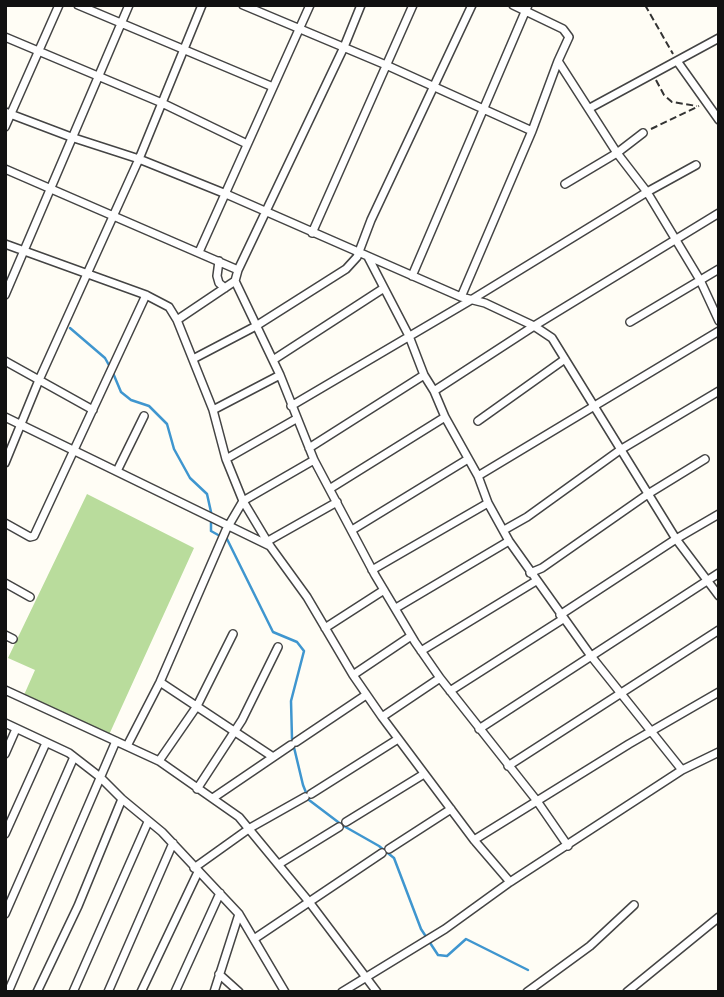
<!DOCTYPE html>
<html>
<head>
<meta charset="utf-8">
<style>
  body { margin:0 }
  #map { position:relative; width:724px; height:997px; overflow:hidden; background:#fffdf5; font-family:"Roboto Serif",serif }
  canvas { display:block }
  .frame { position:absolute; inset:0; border:7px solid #111; pointer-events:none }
</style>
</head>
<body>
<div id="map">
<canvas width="724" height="997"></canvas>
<div class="frame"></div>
</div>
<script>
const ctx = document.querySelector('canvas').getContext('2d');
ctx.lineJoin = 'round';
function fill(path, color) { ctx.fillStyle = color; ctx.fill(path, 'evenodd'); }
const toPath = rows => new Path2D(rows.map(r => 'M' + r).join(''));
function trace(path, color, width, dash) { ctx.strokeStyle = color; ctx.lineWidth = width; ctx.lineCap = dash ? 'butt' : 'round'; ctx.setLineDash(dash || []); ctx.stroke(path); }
const forest = toPath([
  [87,494,194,548,108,737,24,695,35,670,8,658]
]);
const stream = toPath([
  [70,328,105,358,110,367],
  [113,373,121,392,131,400,149,406,167,424,174,449,190,478,207,494,211,512,211,531,220,536],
  [226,537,273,632,297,642,304,651,291,701,292,739,303,785,309,800,342,825,379,846,394,858,421,929,438,955,447,956,466,939,528,970]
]);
const path = toPath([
  [645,5,673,54],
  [656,80,664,95,672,102,697,106],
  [651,129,699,106]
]);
const street = toPath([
  [78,5,273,87],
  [243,5,386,65,532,131],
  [513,5,563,29,569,37,558,61],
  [5,37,162,103,247,144],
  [677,61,719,120],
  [590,108,719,38],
  [5,112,71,137,139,159,226,194,461,297,485,303,534,326,552,338,676,539,719,596],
  [5,127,59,5],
  [5,169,238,270],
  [565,184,617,153,643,133],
  [312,233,413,5],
  [5,244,146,295,169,307,177,320,213,410,226,459,243,501,270,546,307,597,353,675,382,717,474,840,510,882],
  [199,252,310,5],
  [368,257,409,336,424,375,434,391,445,417,478,476,488,503,509,541,591,656,682,770],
  [219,261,217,276,219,283,225,288],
  [412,276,528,5],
  [235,281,280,375,314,460,375,575,415,642,440,678,537,801,568,846],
  [5,295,129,5],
  [461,297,532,131,558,61,617,153,647,192,700,280,719,321],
  [177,320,235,281,238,270,344,47,361,5],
  [630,322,719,269],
  [193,359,256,326,346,269,357,257,371,220,472,5],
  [273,360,384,288],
  [5,361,93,410],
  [434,391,534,326,719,213],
  [291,406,471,300,647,192,696,165],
  [213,410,280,375],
  [5,417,270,546],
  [478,421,565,359],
  [309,448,424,375],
  [226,459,296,419],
  [5,463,39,380,139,159,202,5],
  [117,471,144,416],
  [478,476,719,331],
  [331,488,445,417],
  [5,523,30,537,34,536,146,295],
  [352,530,468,459],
  [504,530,527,517,620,450,719,391],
  [268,541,337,502],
  [372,570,488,503],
  [530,573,542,568,648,494,705,459],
  [5,583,30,597],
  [396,608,509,541],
  [560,615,676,539,719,514],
  [325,628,384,590],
  [5,635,13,639],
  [421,651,536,581],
  [353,675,411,636],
  [160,682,273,757],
  [5,690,159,761,239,817,310,903,377,992],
  [450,691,563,619],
  [382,717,440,678],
  [5,723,69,753,100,777,122,799,162,832,239,914,285,992],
  [479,729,719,573],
  [296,742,366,695],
  [127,746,160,682,226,530,243,501,314,460],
  [5,754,16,729],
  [159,761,197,706,233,634],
  [508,766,719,630],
  [197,789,242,720,278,647],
  [311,794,398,739],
  [213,798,291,745],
  [346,822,424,774],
  [5,834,46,743],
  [474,840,629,744,719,692],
  [389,849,451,809],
  [279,864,339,827],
  [194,868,250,828,305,797],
  [5,914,74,757],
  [254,939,382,853],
  [219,974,239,992],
  [8,992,116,741],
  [37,992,78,906,122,799],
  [73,992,148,822],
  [108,992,173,843],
  [141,992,198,872],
  [175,992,220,893],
  [214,992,239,914],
  [342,992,445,929,510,882,682,770,719,752],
  [527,992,590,946,634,905],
  [627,992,719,917]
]);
fill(forest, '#b9dc9c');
trace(stream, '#3f96cf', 2.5);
trace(street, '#444', 10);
trace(path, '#333', 2, [7, 3.5]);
trace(street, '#fff', 7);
</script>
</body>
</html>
